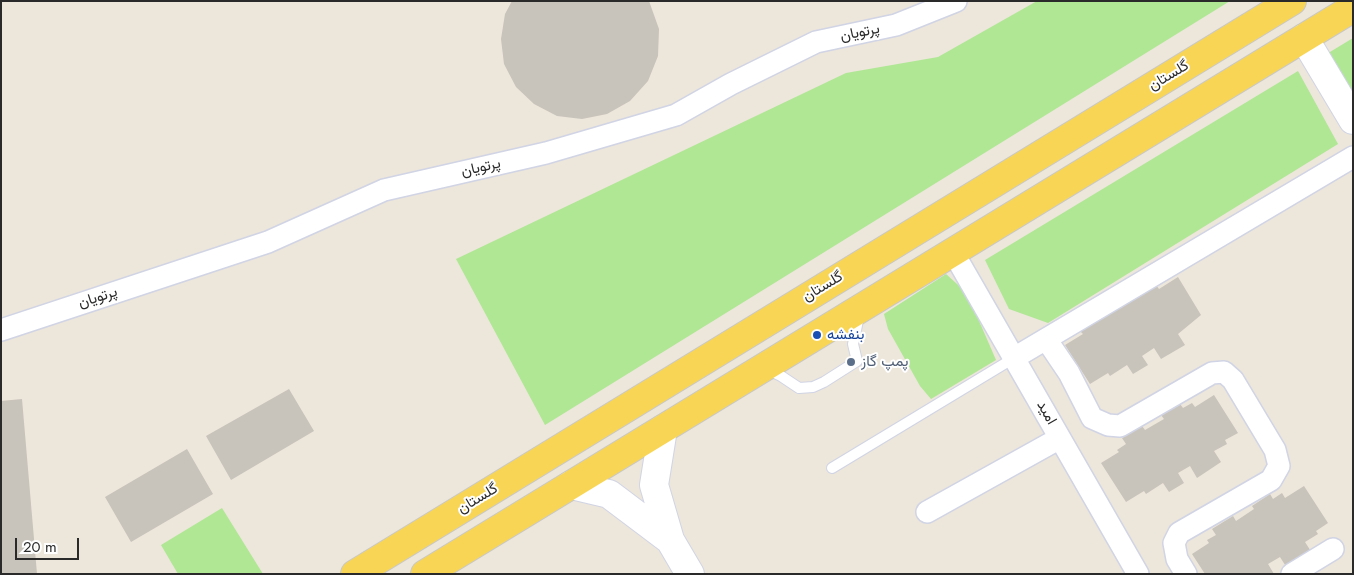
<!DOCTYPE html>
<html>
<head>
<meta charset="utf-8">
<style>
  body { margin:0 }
  #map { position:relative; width:1354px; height:575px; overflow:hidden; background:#ede6db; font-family:Jost,sans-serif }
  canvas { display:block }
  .frame { position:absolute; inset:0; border:2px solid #2a2a2a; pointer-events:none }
  .scale { position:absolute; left:15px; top:538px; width:64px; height:22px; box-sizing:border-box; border:2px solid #2a2a2a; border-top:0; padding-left:6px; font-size:15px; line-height:18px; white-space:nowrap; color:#2a2a2a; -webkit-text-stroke:4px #fff; paint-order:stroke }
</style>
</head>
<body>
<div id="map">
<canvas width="1354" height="575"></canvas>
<div class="frame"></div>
<div class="scale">20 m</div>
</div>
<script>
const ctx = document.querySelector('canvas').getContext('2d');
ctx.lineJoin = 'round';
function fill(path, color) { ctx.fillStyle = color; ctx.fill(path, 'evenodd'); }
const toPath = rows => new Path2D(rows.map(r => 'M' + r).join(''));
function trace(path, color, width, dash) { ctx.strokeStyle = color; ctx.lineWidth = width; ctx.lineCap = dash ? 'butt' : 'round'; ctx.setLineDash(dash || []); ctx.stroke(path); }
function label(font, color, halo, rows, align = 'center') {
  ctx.font = font + ' Jost,Vazirmatn,sans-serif'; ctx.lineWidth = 4; ctx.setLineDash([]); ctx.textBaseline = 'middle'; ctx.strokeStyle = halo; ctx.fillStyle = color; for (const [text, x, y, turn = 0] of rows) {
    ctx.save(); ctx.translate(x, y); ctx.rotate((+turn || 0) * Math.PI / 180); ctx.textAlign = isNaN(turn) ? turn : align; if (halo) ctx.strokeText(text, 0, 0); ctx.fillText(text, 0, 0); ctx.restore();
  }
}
const green = toPath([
  [1037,1,1230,1,545,425,456,259,846,73,938,57],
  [1353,38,1353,94,1325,55],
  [1298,71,1338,144,1048,323,1009,309,985,260],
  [946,274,967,293,996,360,931,399,920,386,888,329,884,314],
  [222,508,263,574,178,574,161,545]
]);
const building = toPath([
  [512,1,649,1,659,29,658,56,648,81,630,101,607,114,582,119,557,116,534,104,516,87,504,64,501,39,505,14],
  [1178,277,1201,315,1178,334,1185,345,1161,359,1154,348,1142,356,1148,365,1133,374,1127,365,1110,376,1108,373,1090,384,1065,345,1083,334,1080,331,1089,326,1086,321,1156,285,1159,289],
  [289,389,314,431,231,480,206,436],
  [1214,395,1238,433,1225,440,1227,444,1214,451,1221,462,1197,478,1190,466,1178,473,1184,483,1169,492,1163,483,1146,494,1144,491,1126,502,1101,463,1119,452,1117,450,1126,444,1122,438,1142,426,1145,430,1164,419,1161,415,1180,404,1183,408,1192,403,1195,407],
  [22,399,37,574,1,574,1,401],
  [187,449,213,494,131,542,105,497],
  [1304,486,1328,523,1316,531,1318,534,1305,542,1312,553,1287,568,1280,557,1268,564,1274,574,1205,574,1192,554,1209,543,1207,540,1216,535,1212,529,1233,516,1236,521,1254,509,1252,506,1270,494,1273,499,1282,493,1285,498]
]);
const lane = toPath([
  [766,369,781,376,799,388,813,387,824,382,857,361,853,344,859,316],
  [832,468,1014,358]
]);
const street = toPath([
  [953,252,1138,574],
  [1,330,268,242,384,190,546,153,676,115,731,84,816,42,896,25,956,1],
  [1046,339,1069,373,1092,418,1108,425,1120,426,1212,373,1224,372,1233,380,1275,450,1279,466,1271,480,1179,533,1174,543,1177,559,1186,574],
  [1014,358,1353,157],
  [927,512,1060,438],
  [1292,574,1333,549]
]);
const secondary = toPath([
  [1304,38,1353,120],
  [663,429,654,485,670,540,690,574],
  [571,485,609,494,670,540]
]);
const primary = toPath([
  [355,574,1292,1],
  [425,574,1353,8]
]);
const markers = [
  [817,335,5,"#1a4fb4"],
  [851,362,5,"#5c6f8a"]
];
const streetNames = [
  ["پرتویان",860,33,-12],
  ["گلستان",1169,76,-31],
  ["پرتویان",481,168,-13],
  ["گلستان",823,287,-31],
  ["پرتویان",98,298,-18],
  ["امید",1046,413,60],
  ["گلستان",478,499,-31]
];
const transitNames = [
  ["بنفشه",827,335]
];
const serviceNames = [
  ["پمپ گاز",861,362]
];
fill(green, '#afe794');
fill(building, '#c8c3bb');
trace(lane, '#d0d4e4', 12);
trace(street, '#d0d4e4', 24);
trace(secondary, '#d0d4e4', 30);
trace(primary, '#c8c8c8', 30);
trace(lane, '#fff', 10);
trace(street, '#fff', 21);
trace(secondary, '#fff', 28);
trace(primary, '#f8d555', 28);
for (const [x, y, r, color] of markers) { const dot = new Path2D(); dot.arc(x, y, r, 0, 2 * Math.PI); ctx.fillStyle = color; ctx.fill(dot); trace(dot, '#fff', 2); }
label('15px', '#2a2a2a', '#fff', streetNames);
label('15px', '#164399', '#fff', transitNames, 'left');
label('15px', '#4e5e75', '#fff', serviceNames, 'left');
</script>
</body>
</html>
